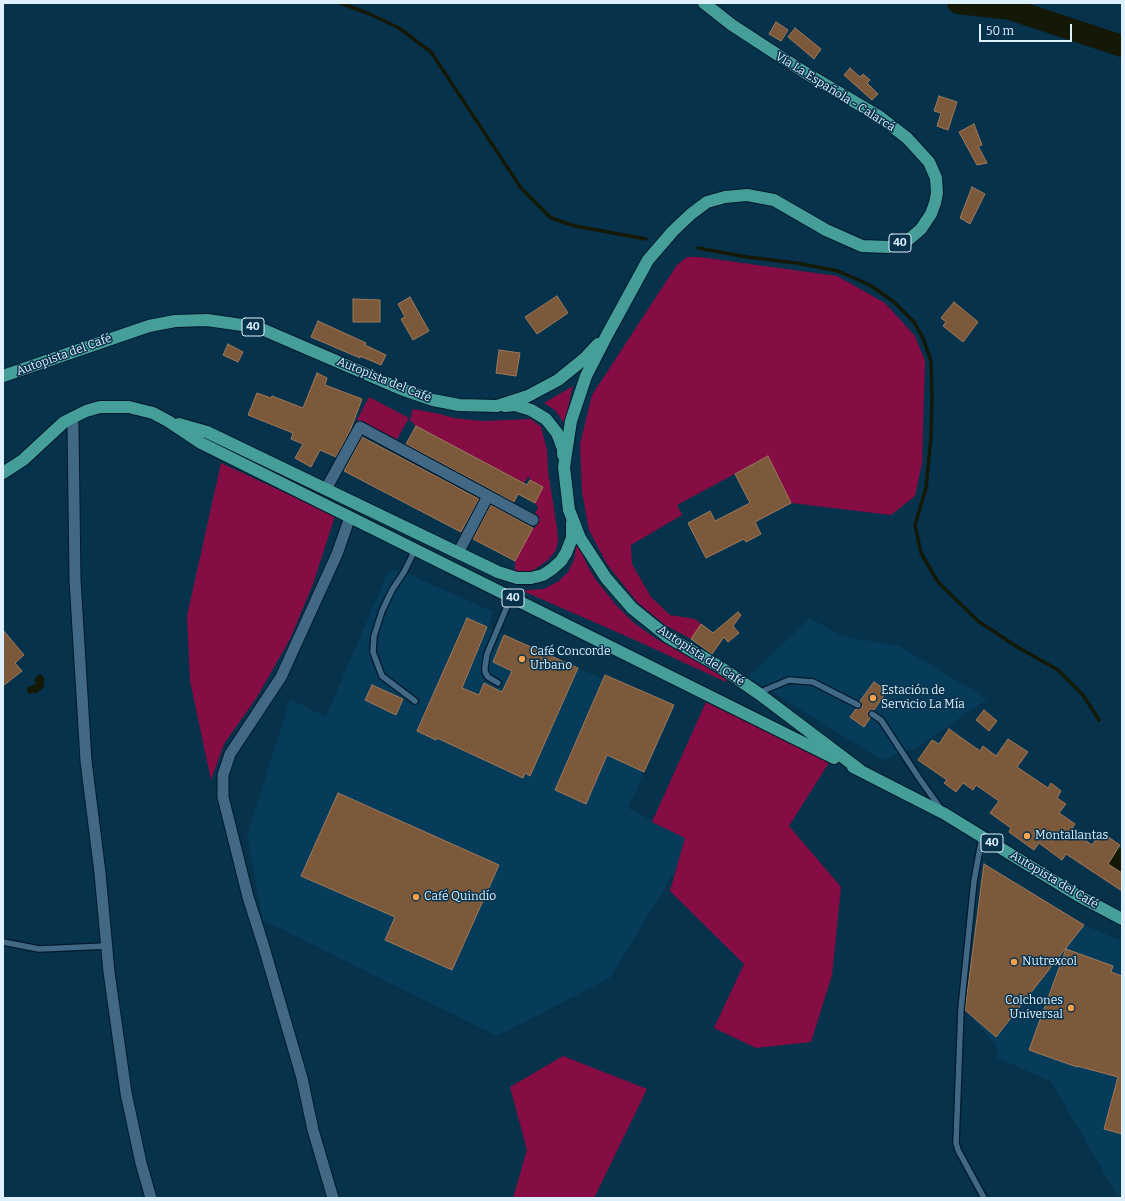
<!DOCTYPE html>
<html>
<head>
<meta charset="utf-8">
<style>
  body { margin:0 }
  #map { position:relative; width:1125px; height:1201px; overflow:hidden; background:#07324c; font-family:Bitter,serif }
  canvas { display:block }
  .frame { position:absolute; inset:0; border:4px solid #dff0fd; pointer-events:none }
  .scale { position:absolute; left:979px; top:24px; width:93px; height:18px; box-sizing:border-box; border:2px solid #dff0fd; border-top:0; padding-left:5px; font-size:12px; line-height:14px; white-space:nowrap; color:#dff0fd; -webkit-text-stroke:3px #07324c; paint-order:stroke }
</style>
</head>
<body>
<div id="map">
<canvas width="1125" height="1201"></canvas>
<div class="frame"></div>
<div class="scale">50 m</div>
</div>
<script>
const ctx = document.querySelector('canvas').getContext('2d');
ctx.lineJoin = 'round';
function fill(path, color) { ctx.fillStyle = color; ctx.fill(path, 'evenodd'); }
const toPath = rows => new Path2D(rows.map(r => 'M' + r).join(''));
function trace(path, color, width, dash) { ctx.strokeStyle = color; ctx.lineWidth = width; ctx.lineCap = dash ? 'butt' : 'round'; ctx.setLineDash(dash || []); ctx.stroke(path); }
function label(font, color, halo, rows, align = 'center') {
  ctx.font = font + ' Bitter,serif'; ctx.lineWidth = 3; ctx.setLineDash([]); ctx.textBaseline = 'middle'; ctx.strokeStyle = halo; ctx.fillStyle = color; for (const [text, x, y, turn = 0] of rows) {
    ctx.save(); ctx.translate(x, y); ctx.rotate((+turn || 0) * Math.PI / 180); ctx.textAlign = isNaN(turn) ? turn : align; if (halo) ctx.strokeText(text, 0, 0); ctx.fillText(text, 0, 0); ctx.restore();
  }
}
const built = toPath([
  [399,570,494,612,487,627,504,635,493,662,541,682,551,656,603,679,605,675,674,705,628,808,685,838,676,869,610,978,497,1036,263,920,247,836,290,699,326,717,388,572],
  [810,618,841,636,899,646,987,699,916,748,882,760,748,677],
  [984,864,1084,925,1122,941,1122,1196,1118,1197,1051,1081,997,1058,997,1046,965,1010]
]);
const green = toPath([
  [687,257,699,257,837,276,885,303,915,336,925,361,922,463,915,496,891,515,791,503,768,456,677,505,682,515,631,545,632,564,651,597,670,615,695,619,701,624,691,639,665,625,637,602,607,564,589,530,582,492,580,444,592,395,677,265],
  [573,386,571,393,566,422,564,423,556,411,544,403],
  [369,397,409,418,396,441,357,420],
  [413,409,440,414,454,418,482,421,531,419,541,427,547,450,548,471,557,528,558,540,556,550,548,560,531,572,515,571,515,561,533,528,535,528,539,516,535,514,538,507,535,503,543,487,530,480,530,478,528,477,524,483,416,426,410,420],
  [221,463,335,516,313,584,290,639,257,697,224,744,211,780,190,681,187,616],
  [579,546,587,565,596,580,616,605,634,623,655,638,689,657,727,679,726,682,635,640,525,592,526,590,544,589,559,581,568,572,574,560,576,547],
  [706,702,830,761,789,826,841,887,832,975,811,1042,756,1048,714,1028,744,964,670,891,685,838,652,822],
  [563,1056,647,1089,594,1198,513,1198,527,1150,510,1087]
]);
const water = toPath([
  [40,674,44,677,44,687,36,694,35,694,35,692,29,694,27,690,27,688,35,684,36,681,34,681,35,678],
  [1118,848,1122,850,1121,872,1108,864]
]);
const stream = toPath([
  [340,3,370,14,399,28,431,52,521,188,551,218,575,226,646,239],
  [698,248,747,257,797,263,838,271,870,285,894,302,914,322,923,338,931,361,932,397,931,437,926,488,915,525,921,553,938,582,978,621,1019,648,1058,670,1083,695,1099,720]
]);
const river = toPath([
  [958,3,1010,9,1122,46]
]);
const building = toPath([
  [776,22,788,30,781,41,769,34,776,22],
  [795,28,821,49,814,59,788,37,795,28],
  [850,68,860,77,863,74,870,80,867,83,878,94,872,100,844,75,850,68],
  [939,96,957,102,948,130,937,126,941,113,934,111,939,96],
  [974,124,982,145,978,146,987,163,977,165,959,132,974,124],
  [972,187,985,194,970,224,960,218,972,187],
  [557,296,568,313,537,334,525,317,557,296],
  [410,297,429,331,413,340,401,319,405,317,398,304,410,297],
  [353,299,380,300,380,322,353,322,353,299],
  [954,302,978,322,963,342,943,326,946,322,941,318,954,302],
  [318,321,366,343,365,345,386,355,381,365,360,356,360,358,311,337,318,321],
  [228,344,243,352,238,362,223,355,228,344],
  [499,350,520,353,516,376,496,373,499,350],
  [317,373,327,378,325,385,362,399,350,431,336,457,320,450,311,467,295,458,303,444,291,439,293,433,248,415,257,393,271,398,272,396,303,408,317,373],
  [416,426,527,485,530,480,543,487,535,503,518,494,514,502,406,444,416,426],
  [362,437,479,499,461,532,344,471,362,437],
  [768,456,791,503,755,522,761,534,746,542,744,539,706,558,688,523,710,511,715,521,750,503,735,474,768,456],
  [491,505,533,528,515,561,473,539,491,505],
  [738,612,741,615,733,626,739,633,728,642,724,637,712,654,691,639,701,624,713,633,738,612],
  [467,618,487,627,462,688,479,695,484,683,502,692,512,671,493,662,504,635,578,668,530,776,525,773,523,778,437,738,436,740,417,731,467,618],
  [3,630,24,655,15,663,22,671,3,686,3,630],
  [605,675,674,705,644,772,607,755,586,804,555,790,605,675],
  [874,682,887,691,874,710,870,710,868,712,868,716,870,718,864,727,850,717,856,709,859,709,862,707,862,704,860,701,874,682],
  [372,685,403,699,396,715,365,700,372,685],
  [984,710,997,721,989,731,976,720,984,710],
  [949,729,980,751,983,746,996,756,1008,739,1028,752,1017,767,1048,788,1051,783,1061,791,1057,798,1066,804,1059,813,1075,824,1071,830,1092,845,1101,832,1120,845,1108,864,1122,873,1122,891,1066,854,1062,860,1039,843,1034,850,1009,832,1011,828,990,813,999,801,976,785,973,790,963,783,956,792,944,783,947,780,918,760,932,740,939,744,949,729],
  [338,793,499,865,452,970,385,940,395,917,301,876,338,793],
  [984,864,1084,925,996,1037,965,1010,984,864],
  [1066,949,1113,966,1111,972,1122,976,1122,1134,1104,1129,1118,1077,1077,1066,1077,1067,1029,1050,1066,949]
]);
const service = toPath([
  [498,683,488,677,485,672,485,667,487,654,511,597],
  [758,693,789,680,813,682,858,705],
  [415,701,382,676,373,652,374,636,382,611,392,590,404,572,415,550],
  [872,714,881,720,919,778,941,809],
  [982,837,974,881,961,1009,956,1143,958,1150,984,1198],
  [3,942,39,949,107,946]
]);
const minor = toPath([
  [71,418,73,425,75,580,86,761,100,873,109,972,126,1093,141,1163,151,1198],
  [326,489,360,427,533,520],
  [458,553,488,496],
  [333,1198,313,1130,302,1078,263,944,248,897,223,797,223,775,230,754,281,677,337,554,350,517]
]);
const trunk = toPath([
  [704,3,732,25,804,72,880,117,907,138,929,162,936,178,937,193,935,203,931,214,921,229,907,241,888,247,862,246,826,230,774,200,747,195,725,197,707,202,691,214,673,231,648,260,607,335,586,376,571,421,564,467,569,510,580,538,606,578,632,608,668,637,720,667,758,693,860,770],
  [3,376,149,326,175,321,207,320,242,325,264,330,401,389,433,400,459,405,497,406,528,396,558,380,584,359,598,344],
  [505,406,515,405,531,410,546,419,557,433,563,449,563,455],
  [179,424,207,432,498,572,517,578,531,578,543,575,552,569,561,561,566,553,572,538,572,523],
  [3,473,23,460,64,422,86,411,100,407,129,407,153,413,168,421,201,443,834,758],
  [853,767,945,814,1077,895,1122,919]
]);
const markers = [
  [522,659,4,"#f9a04c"],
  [873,698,4,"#f9a04c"],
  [1027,836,4,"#f9a04c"],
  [416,897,4,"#f9a04c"],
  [1014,962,4,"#f9a04c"],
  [1071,1008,4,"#f9a04c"]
];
const shields = [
  [900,243,22],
  [253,327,22],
  [513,598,22],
  [992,843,22]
];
const shieldNames = [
  ["40",900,243],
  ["40",253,327],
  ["40",513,598],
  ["40",992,843]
];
const streetNames = [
  ["Vía La Española - Calarcá",835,92,32],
  ["Autopista del Café",64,355,-20],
  ["Autopista del Café",384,380,22],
  ["Autopista del Café",701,656,33],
  ["Autopista del Café",1054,880,31]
];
const poiNames = [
  ["Café Concorde",530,652],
  ["Urbano",530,666],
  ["Estación de",881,691],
  ["Servicio La Mía",881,705],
  ["Montallantas",1035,836],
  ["Café Quindío",424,897],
  ["Nutrexcol",1022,962],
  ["Colchones",1063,1001,"right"],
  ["Universal",1063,1015,"right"]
];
fill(built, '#063c5a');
fill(green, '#860d44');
fill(water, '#141907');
trace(stream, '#141907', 3.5);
trace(river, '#141907', 22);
fill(building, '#7c593a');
trace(building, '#9f7a5b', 1);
trace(service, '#00192c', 8);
trace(minor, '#00192c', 13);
trace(trunk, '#00192c', 14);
trace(service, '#416986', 5.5);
trace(minor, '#416986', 11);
trace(trunk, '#459e97', 12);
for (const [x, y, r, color] of markers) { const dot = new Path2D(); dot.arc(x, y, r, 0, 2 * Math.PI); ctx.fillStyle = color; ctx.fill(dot); trace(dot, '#07324c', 1.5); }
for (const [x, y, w] of shields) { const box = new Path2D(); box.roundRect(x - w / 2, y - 9, w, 18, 3); ctx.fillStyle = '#07324c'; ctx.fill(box); trace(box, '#dff0fd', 1); }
label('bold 11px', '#dff0fd', null, shieldNames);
label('12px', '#dff0fd', '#07324c', streetNames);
label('12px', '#dff0fd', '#07324c', poiNames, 'left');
</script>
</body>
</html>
